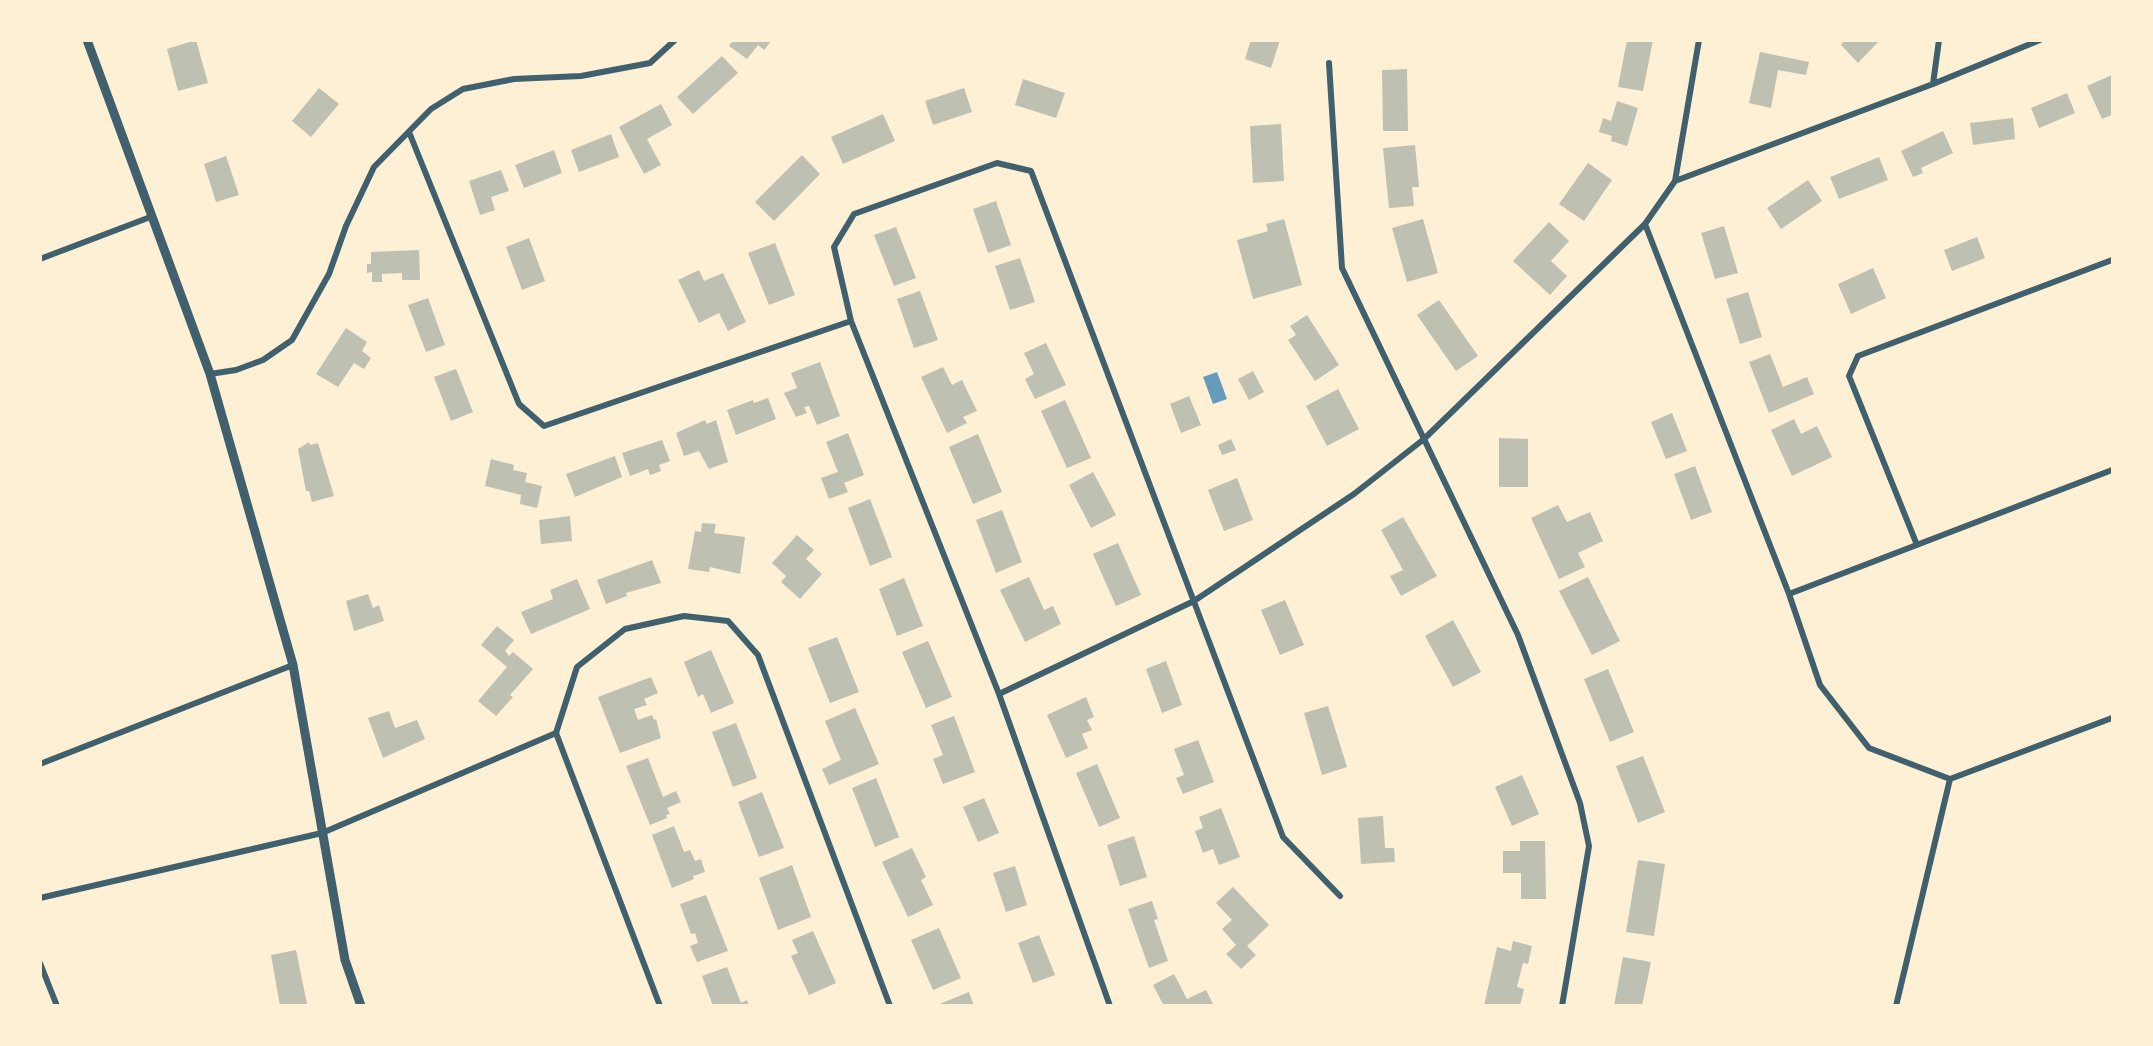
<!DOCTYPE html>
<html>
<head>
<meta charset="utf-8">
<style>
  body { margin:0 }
  #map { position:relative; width:2153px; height:1046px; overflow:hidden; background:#fdf0d5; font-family:Figtree,sans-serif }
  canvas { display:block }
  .frame { position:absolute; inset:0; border:42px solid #fdf0d5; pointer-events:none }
</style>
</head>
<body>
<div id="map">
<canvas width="2153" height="1046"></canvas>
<div class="frame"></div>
</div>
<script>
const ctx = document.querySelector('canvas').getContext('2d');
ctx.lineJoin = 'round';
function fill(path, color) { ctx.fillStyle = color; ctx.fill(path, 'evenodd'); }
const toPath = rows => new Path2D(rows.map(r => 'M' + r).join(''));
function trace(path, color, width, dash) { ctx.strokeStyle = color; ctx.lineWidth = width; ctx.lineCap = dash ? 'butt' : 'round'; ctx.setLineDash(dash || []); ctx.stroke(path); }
const water = toPath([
  [1217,372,1227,399,1213,404,1203,377]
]);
const building = toPath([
  [196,40,208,83,178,91,167,49],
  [733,40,772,40,764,50,758,45,747,59,729,46],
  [1251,40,1280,40,1271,68,1245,59],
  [1627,40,1653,40,1643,91,1618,87],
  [1845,40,1880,40,1858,63,1841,45],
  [1760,52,1809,62,1806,75,1778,70,1771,108,1749,103],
  [722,56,738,73,693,114,677,97],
  [1407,69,1408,131,1383,131,1382,70],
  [2112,75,2112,115,2102,119,2087,86],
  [1023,79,1065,93,1056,118,1015,105],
  [319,88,339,104,311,137,292,121],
  [964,88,972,112,933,125,925,101],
  [2067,93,2075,113,2039,128,2031,108],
  [1617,101,1638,108,1627,146,1611,141,1612,136,1599,132,1603,118,1611,121],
  [661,104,672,125,647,139,661,165,644,174,619,127],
  [883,114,895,141,843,164,831,137],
  [2013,118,2015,139,1973,145,1970,123],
  [1281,124,1284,181,1253,183,1250,126],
  [1943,131,1953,153,1921,168,1923,173,1913,177,1901,151],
  [611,134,619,157,579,172,571,150],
  [1415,145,1419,187,1412,187,1414,206,1389,208,1383,148],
  [554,150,562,173,524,188,515,165],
  [802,155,820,174,774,221,755,202],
  [226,156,239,195,216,202,204,164],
  [1879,157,1888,180,1839,199,1830,177],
  [1588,163,1612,180,1584,221,1559,204],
  [501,170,509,191,491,197,495,210,480,215,469,181],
  [1808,180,1822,201,1781,229,1767,208],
  [996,201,1011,245,988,253,973,209],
  [1284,219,1302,285,1253,299,1237,240,1268,231,1266,224],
  [1423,219,1438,273,1407,282,1392,228],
  [1549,222,1569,241,1551,261,1567,276,1550,295,1513,261],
  [1724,226,1738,273,1715,279,1701,233],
  [896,227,916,278,894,286,874,235],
  [1977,237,1985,258,1952,271,1944,250],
  [529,238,545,281,522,290,506,247],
  [775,243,795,295,769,305,748,253],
  [419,250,420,280,402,280,402,273,382,274,382,282,372,282,372,272,367,273,367,264,371,264,371,252],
  [1020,258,1035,302,1010,310,995,266],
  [1873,268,1886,298,1851,314,1838,284],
  [699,270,704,281,723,273,746,322,728,331,719,313,699,323,678,280],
  [920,291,938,340,914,348,897,299],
  [1748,292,1762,337,1740,344,1726,299],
  [428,298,445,345,426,352,408,305],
  [1439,300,1478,356,1456,371,1417,315],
  [1307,315,1339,365,1315,381,1288,340,1296,335,1290,326],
  [346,328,367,342,362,351,371,358,364,369,354,363,338,387,316,374],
  [1046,343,1066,385,1035,399,1025,379,1034,374,1024,353],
  [1770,354,1783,387,1807,377,1814,394,1769,413,1749,362],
  [820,362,840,416,817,425,809,406,804,407,807,413,796,417,784,393,797,388,791,373],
  [943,367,952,385,962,380,977,411,963,417,967,423,947,433,921,377],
  [456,369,473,412,451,421,434,377],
  [1253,371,1264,392,1249,400,1238,379],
  [1338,389,1359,429,1327,446,1306,406],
  [1189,396,1201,425,1181,433,1170,404],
  [768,398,776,419,736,435,727,410,753,400,754,403],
  [1065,400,1091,458,1067,468,1041,411],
  [1672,413,1687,451,1666,459,1651,422],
  [1794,419,1801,434,1817,426,1832,457,1792,476,1771,430],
  [705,420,707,424,716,420,728,462,709,469,699,451,684,456,676,433],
  [848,433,864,475,844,483,848,492,829,499,821,478,838,472,826,442],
  [978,434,1002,492,973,504,949,447],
  [1499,438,1528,439,1528,487,1499,487],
  [1231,439,1236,450,1222,455,1218,445],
  [662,440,670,461,659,465,661,471,650,475,648,469,630,476,622,453],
  [309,442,310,445,318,443,334,496,312,502,309,491,306,491,298,449],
  [615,456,622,477,575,497,566,474],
  [491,459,514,465,513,470,527,473,525,482,542,486,537,508,520,504,521,495,485,486],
  [1695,466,1712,512,1691,520,1674,474],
  [1093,472,1116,515,1091,528,1069,485],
  [1237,478,1253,520,1224,531,1208,490],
  [870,499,892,557,870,566,848,508],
  [1558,505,1567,522,1590,512,1603,541,1578,553,1585,567,1559,579,1531,518],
  [1002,510,1022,562,996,573,976,520],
  [570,516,572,541,541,544,539,520],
  [1403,517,1437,576,1401,596,1390,576,1403,570,1381,530],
  [702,523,716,524,714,533,745,537,740,574,710,567,709,572,688,569,695,531,701,532],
  [797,535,814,550,806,559,822,574,800,599,781,582,786,576,772,563],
  [1118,543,1141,595,1116,606,1093,554],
  [652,560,661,583,626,593,627,596,606,604,597,580],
  [1029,577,1044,610,1053,606,1061,624,1025,642,1000,590],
  [1588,577,1620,641,1592,655,1559,591],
  [904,578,923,626,897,636,879,589],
  [577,579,590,609,531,634,521,612,553,599,550,590],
  [368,594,373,608,379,605,384,621,354,631,346,601],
  [1285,600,1304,645,1280,655,1261,610],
  [1453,620,1481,672,1453,687,1425,636],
  [497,626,514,640,505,651,509,656,513,652,533,669,510,695,513,697,496,716,478,701,507,667,481,645],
  [837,637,859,692,830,703,808,648],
  [928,641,952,697,926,708,902,652],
  [711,650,734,703,711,713,703,694,698,697,684,662],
  [1166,661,1182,705,1162,713,1146,669],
  [1608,669,1634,732,1610,742,1584,679],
  [651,677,658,693,644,699,647,705,634,709,638,720,652,715,654,720,656,719,661,738,620,753,598,697],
  [1086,697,1094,717,1087,720,1092,730,1082,734,1088,748,1066,758,1047,715],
  [1328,706,1347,767,1322,775,1304,713],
  [855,708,879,764,829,785,822,769,841,760,825,721],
  [389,711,395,728,417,720,425,739,383,758,368,718],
  [954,716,975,772,943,784,933,759,943,755,931,725],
  [736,723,757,778,733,787,712,732],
  [1198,740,1214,782,1183,794,1176,778,1184,775,1174,749],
  [1643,756,1665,812,1638,823,1616,766],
  [648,758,663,797,676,791,681,802,667,808,670,814,666,815,667,818,650,825,626,766],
  [1097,764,1120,818,1099,827,1076,773],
  [1522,775,1539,814,1512,826,1495,787],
  [876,778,899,837,875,847,852,788],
  [762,792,784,848,759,857,738,802],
  [984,798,999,833,978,842,963,807],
  [1221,808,1240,857,1219,865,1213,849,1203,853,1195,831,1203,828,1199,817],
  [1383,816,1385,848,1394,848,1395,862,1361,864,1358,818],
  [674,826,684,852,690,850,695,861,701,859,705,872,693,876,694,879,672,888,652,835],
  [1134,836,1147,877,1120,886,1107,845],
  [1520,841,1545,841,1546,899,1521,899,1521,873,1503,873,1503,851,1520,851],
  [912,848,926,877,921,880,933,905,908,917,882,862],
  [1638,860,1665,864,1654,936,1626,932],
  [792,865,811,917,778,930,759,878],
  [1015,866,1027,905,1006,912,993,873],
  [1233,887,1269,925,1247,946,1256,955,1241,969,1226,954,1236,945,1222,929,1232,920,1216,903],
  [706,895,728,951,697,962,690,946,698,943,695,933,691,934,680,904],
  [1152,901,1158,919,1154,920,1168,961,1149,968,1128,909],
  [939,928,961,978,933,990,911,940],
  [813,931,836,983,809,995,791,956,798,953,792,940],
  [1039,935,1055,975,1033,983,1018,943],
  [1513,941,1532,946,1528,964,1523,963,1517,987,1524,989,1520,1006,1484,1006,1497,947,1511,951],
  [296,950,307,1004,280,1006,271,955],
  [1623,957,1651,962,1642,1006,1614,1006],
  [727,967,741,1003,747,1000,749,1006,713,1006,702,976],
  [1174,974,1187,999,1206,990,1214,1006,1164,1006,1153,985],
  [969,992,974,1006,937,1006,937,1005]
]);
const minor = toPath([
  [1699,40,1675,181,1645,224,1789,594,1820,685,1869,748,1950,779],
  [1329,63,1342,268,1518,635,1580,803,1589,846,1562,1006],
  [1933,84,1939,40],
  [409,132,519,404,544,426,851,321],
  [1675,181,1933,84,2040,40],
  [40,259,153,216],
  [210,374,236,370,263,360,292,340,329,274,346,226,374,167,431,109,463,89,514,79,581,76,650,63,675,40],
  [1917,545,1849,376,1858,356,2112,260],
  [1789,594,2112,470],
  [999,694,1194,601,1354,494,1424,439,1645,224],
  [556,733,660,1006],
  [40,764,293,665],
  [40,898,322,833,556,733,577,667,625,629,684,616,728,621,758,655,890,1006],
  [40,963,57,1006],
  [1110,1006,999,694,851,321,834,247,854,214,997,163,1031,171,1283,837,1340,896],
  [1896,1006,1950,779,2112,718]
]);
const tertiary = toPath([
  [87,40,210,374,293,665,345,960,361,1006]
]);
fill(water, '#669bbc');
fill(building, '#bec0b2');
trace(minor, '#3f606c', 6);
trace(tertiary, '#3f606c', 9);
</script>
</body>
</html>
